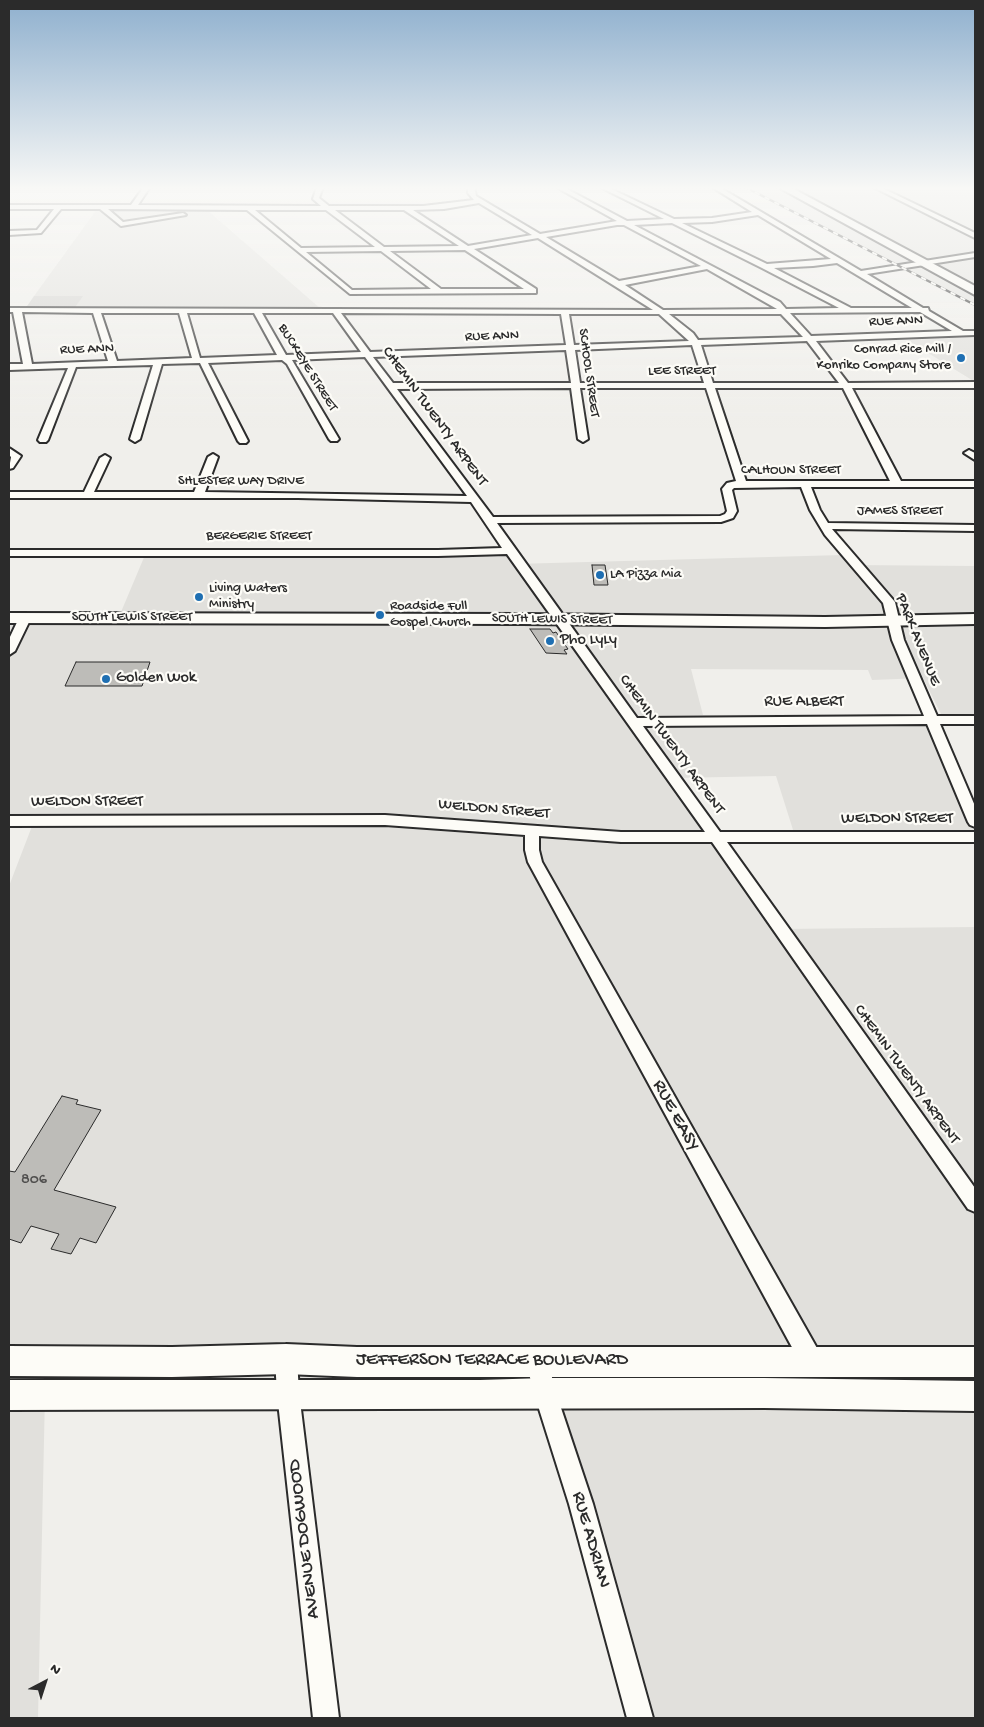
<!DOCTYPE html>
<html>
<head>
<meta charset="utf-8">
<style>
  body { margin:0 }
  #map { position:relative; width:984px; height:1727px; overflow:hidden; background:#f0efeb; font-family:"Gochi Hand",sans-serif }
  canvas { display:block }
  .frame { position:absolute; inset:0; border:10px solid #2b2b2b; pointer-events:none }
  .north { position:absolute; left:20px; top:1657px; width:50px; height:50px; -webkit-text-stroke:4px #fdfcf7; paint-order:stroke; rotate:40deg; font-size:14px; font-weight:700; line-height:20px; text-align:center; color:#2b2b2b }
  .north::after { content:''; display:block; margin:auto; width:18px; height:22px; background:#2b2b2b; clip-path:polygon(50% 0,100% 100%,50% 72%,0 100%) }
</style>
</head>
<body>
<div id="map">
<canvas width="984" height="1727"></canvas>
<div class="frame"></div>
<div class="north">N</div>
</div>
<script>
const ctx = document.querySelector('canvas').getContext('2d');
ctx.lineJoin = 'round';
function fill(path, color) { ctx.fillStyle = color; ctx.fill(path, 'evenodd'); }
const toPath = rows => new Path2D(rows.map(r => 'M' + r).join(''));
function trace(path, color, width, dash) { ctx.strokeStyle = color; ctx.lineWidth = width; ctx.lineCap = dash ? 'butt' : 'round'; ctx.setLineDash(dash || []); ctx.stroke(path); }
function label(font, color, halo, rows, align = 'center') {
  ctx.font = font + ' "Gochi Hand",sans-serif'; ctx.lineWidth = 4.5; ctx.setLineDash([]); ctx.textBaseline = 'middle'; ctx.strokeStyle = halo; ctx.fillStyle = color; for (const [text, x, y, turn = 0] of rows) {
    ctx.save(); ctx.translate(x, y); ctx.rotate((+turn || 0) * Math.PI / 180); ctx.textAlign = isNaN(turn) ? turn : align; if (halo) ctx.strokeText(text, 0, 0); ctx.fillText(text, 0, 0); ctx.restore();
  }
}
const built = toPath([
  [745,187,970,187,975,189,975,305],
  [97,209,206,209,321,309,74,309,82,296,34,296],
  [975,337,975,382,907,340],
  [507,554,515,564,842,555,852,565,975,566,975,714,941,714,923,678,872,680,868,670,691,669,703,715,925,714,975,824,975,837,794,833,776,776,674,778,781,929,975,927,975,1381,9,1393,9,886,34,821,9,821,9,616,121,612,145,555],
  [545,1393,975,1393,975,1718,633,1718],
  [9,1394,45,1394,38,1718,9,1718]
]);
const green = toPath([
  [34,296,83,296,74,309,25,309]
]);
const building = toPath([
  [592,565,605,565,608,585,594,585,592,565],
  [530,629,550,629,553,633,556,632,568,649,564,650,567,654,546,653,530,629],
  [76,662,150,662,142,686,65,686,76,662],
  [62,1096,78,1100,76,1104,101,1110,54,1190,116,1207,96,1243,80,1238,71,1254,51,1249,59,1234,31,1226,21,1243,9,1239,9,1171,15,1172,62,1096]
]);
const street = toPath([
  [144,187,150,187,138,205,321,206,313,199,317,187,323,187,319,198,329,206,423,206,474,200,468,193,468,187,474,187,476,196,540,234,617,221,556,187,563,187,627,221,664,219,600,187,607,187,674,219,712,218,752,212,712,187,719,187,861,271,975,253,975,257,867,274,923,308,928,308,929,311,963,331,975,331,975,335,816,341,848,383,975,382,975,388,852,388,901,481,975,481,975,487,811,487,820,510,828,523,975,525,975,531,832,529,895,602,904,640,937,716,975,716,975,724,940,724,975,806,975,827,970,825,968,822,927,724,643,726,720,832,975,832,975,842,727,842,975,1188,975,1212,968,1209,712,842,621,842,539,836,539,850,542,862,822,1357,825,1365,822,1373,814,1376,806,1373,528,862,525,850,525,835,385,825,9,826,9,816,385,815,621,832,705,832,507,554,438,556,9,556,9,550,438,550,502,548,471,502,298,498,9,498,9,492,84,492,100,458,105,455,110,458,94,492,194,492,208,457,213,454,218,457,205,492,467,496,365,357,292,360,339,439,337,441,331,441,329,439,287,364,282,360,208,363,248,441,246,443,240,443,238,441,200,363,162,364,140,439,135,442,130,439,153,365,76,367,48,440,46,442,40,442,38,440,68,368,9,370,9,364,23,364,13,312,9,312,9,308,653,310,538,238,474,249,536,289,536,293,350,294,247,210,108,209,123,222,183,213,186,215,121,226,100,209,61,209,41,233,9,235,9,231,37,230,54,209,9,209,9,205,131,205,144,187],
  [479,203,532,235,468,246,413,210,444,209,479,203],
  [255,210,326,210,375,247,301,248,255,210],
  [335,210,404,210,459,246,384,247,335,210],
  [758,215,831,259,767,264,682,223,712,222,758,215],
  [672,223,762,268,839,308,786,309,780,302,634,225,672,223],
  [617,225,624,225,701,266,619,281,546,237,617,225],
  [465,250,524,289,441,289,390,251,465,250],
  [381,251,431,289,352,290,306,252,381,251],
  [837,263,912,308,851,308,774,268,813,266,837,263],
  [707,269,777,309,663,310,625,285,707,269],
  [22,312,93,313,108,361,32,364,22,312],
  [920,312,952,331,811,336,790,313,920,312],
  [101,313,179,313,192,358,117,361,101,313],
  [187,313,254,313,277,355,200,358,187,313],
  [262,313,333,313,361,352,286,355,262,313],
  [341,313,561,314,566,345,370,352,341,313],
  [569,314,659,314,689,341,574,345,569,314],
  [669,314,781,314,803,337,698,340,693,333,669,314],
  [807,341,839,383,713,383,701,345,807,341],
  [692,345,704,383,580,383,575,350,692,345],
  [566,350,571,383,393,383,373,357,566,350],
  [571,388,578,439,583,442,588,439,580,388,706,388,736,481,727,483,722,489,727,511,725,514,720,516,493,517,397,389,571,388],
  [715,388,843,388,890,481,746,481,715,388],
  [801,487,810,510,825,535,883,603,892,640,924,716,637,718,497,523,721,522,733,518,737,511,732,490,734,488,801,487],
  [873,187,880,187,975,233,975,238,873,187],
  [9,448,21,456,13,468,9,469,11,457,9,455,9,448],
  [969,450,975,453,975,460,964,453,969,450],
  [25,614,31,618,15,651,9,655,9,639,19,618,25,614],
  [286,1348,294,1351,297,1359,299,1393,339,1718,313,1718,277,1393,275,1359,278,1351,286,1348],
  [537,1351,545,1354,548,1362,556,1393,593,1504,653,1718,627,1718,569,1504,534,1393,526,1362,529,1354,537,1351]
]);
const secondary = toPath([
  [9,613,522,614,825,617,975,614,975,624,825,627,522,624,9,623,9,613],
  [286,1344,357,1347,975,1347,975,1377,357,1377,286,1374,172,1377,9,1376,9,1346,172,1347,286,1344],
  [545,1378,764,1378,975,1381,975,1411,764,1408,9,1410,9,1380,480,1380,545,1378]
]);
const primary = toPath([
  [778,187,790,187,975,286,975,295,778,187]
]);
const rail = toPath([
  [745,187,975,305]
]);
const markers = [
  [961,358,5,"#1f6fb2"],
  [600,575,5,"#1f6fb2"],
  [199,597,5,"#1f6fb2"],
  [380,615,5,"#1f6fb2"],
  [550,641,5,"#1f6fb2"],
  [106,679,5,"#1f6fb2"]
];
const farStreetnames = [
  ["RUE ANN",896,322,-2],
  ["RUE ANN",492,337,-2],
  ["RUE ANN",87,350,-2],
  ["BUCKEYE STREET",307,368,58],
  ["LEE STREET",682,372],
  ["SCHOOL STREET",588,373,82],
  ["CALHOUN STREET",791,471],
  ["SHLESTER WAY DRIVE",241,482],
  ["JAMES STREET",900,512],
  ["BERGERIE STREET",259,537],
  ["SOUTH LEWIS STREET",132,618],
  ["SOUTH LEWIS STREET",552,620,1]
];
const farPoinames = [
  ["Conrad Rice Mill /",951,350,"right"],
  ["Konriko Company Store",951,366,"right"],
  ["LA Pizza Mia",610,575],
  ["Living Waters",209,589],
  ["Ministry",209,605],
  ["Roadside Full",390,607],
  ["Gospel Church",390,623]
];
const streetNames = [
  ["CHEMIN TWENTY ARPENT",434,417,54],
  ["PARK AVENUE",917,640,68],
  ["RUE ALBERT",804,703],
  ["CHEMIN TWENTY ARPENT",671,745,54],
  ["WELDON STREET",87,803],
  ["WELDON STREET",494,810,5],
  ["WELDON STREET",897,820],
  ["CHEMIN TWENTY ARPENT",906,1075,54]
];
const poiNames = [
  ["Pho LyLy",560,641],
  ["Golden Wok",116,679]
];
const nearNumbernames = [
  ["806",34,1181]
];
const nearStreetnames = [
  ["RUE EASY",675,1116,61],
  ["JEFFERSON TERRACE BOULEVARD",492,1361],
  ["AVENUE DOGWOOD",305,1539,-97],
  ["RUE ADRIAN",590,1540,74]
];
fill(built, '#e1e0dc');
fill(green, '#d3d2cf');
fill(building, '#bdbcb8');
trace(building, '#2b2b2b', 1);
trace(street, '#2b2b2b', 4);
trace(secondary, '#2b2b2b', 4);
trace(primary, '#2b2b2b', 4);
fill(street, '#fdfcf7');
fill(secondary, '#fdfcf7');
fill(primary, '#fdfcf7');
trace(rail, '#2b2b2b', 2.5);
trace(rail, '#fdfcf7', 2, [5.5]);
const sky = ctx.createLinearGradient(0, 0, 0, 428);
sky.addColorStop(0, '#8fb0ce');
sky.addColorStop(0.44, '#f8f8f6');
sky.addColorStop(1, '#f8f8f600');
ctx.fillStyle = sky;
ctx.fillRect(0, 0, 984, 428);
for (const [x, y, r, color] of markers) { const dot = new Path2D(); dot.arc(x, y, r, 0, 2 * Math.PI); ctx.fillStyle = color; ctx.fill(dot); trace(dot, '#fdfcf7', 2); }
label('14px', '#2b2b2b', '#fdfcf7', farStreetnames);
label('14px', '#2b2b2b', '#fdfcf7', farPoinames, 'left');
label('16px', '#2b2b2b', '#fdfcf7', streetNames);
label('16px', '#2b2b2b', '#fdfcf7', poiNames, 'left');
label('16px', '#504f4e', null, nearNumbernames);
label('19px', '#2b2b2b', '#fdfcf7', nearStreetnames);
</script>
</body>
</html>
